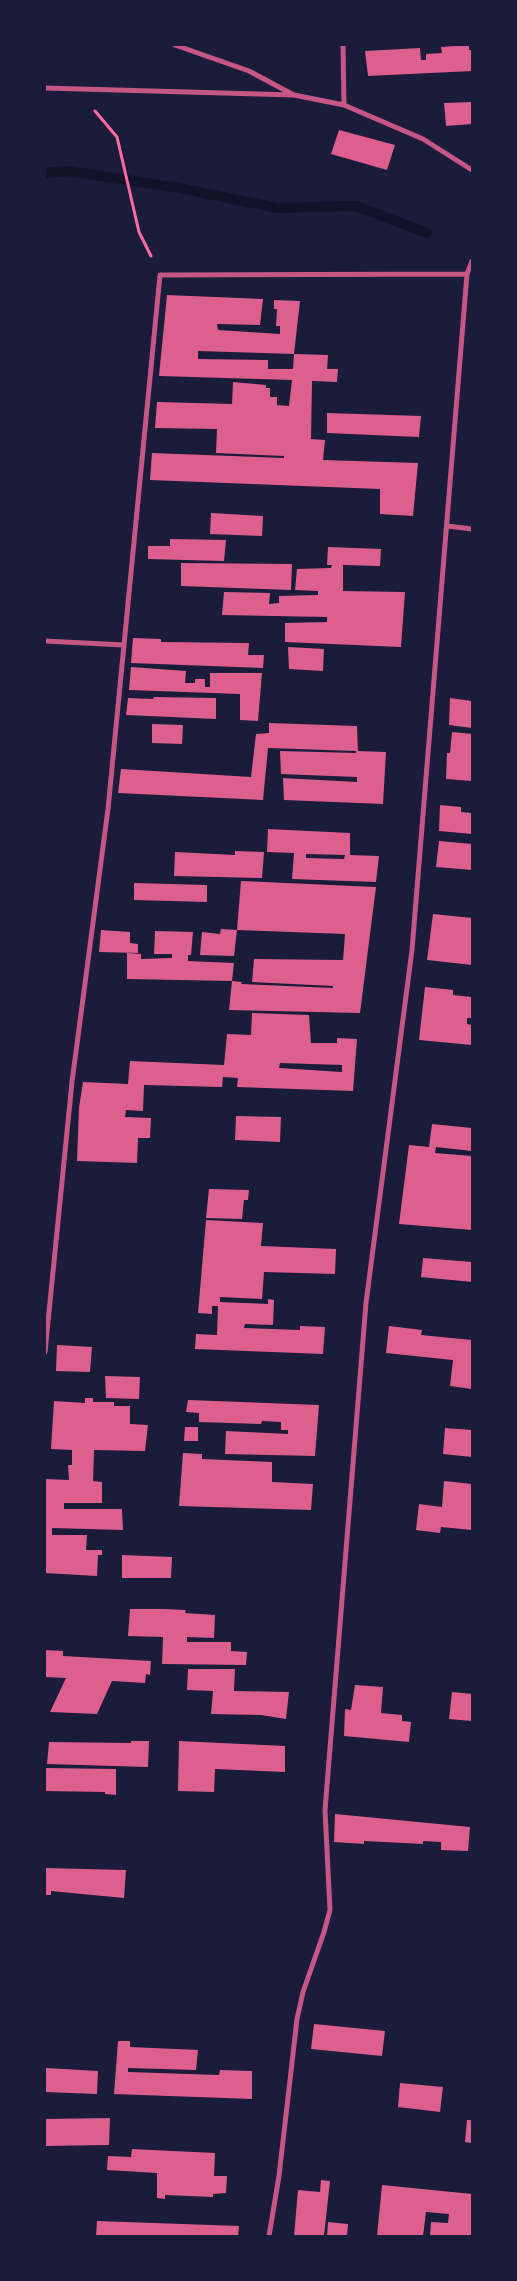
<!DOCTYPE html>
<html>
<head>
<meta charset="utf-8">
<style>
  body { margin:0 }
  #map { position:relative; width:517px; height:2281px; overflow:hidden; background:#1b1b3a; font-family:Commissioner,sans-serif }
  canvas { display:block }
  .frame { position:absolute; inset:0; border:46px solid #1b1b3a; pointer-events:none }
</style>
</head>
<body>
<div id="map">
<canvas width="517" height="2281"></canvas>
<div class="frame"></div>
</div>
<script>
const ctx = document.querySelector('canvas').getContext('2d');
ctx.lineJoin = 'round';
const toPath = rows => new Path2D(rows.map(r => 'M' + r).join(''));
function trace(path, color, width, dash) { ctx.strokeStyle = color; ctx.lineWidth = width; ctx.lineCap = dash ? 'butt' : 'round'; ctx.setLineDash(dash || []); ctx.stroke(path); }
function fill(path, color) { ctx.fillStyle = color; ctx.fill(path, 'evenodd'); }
const stream = toPath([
  [45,173,68,171,179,188,278,208,356,206,427,233]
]);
const building = toPath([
  [469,45,469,50,472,50,472,71,368,76,365,51,420,48,421,60,426,60,426,54,442,53,441,47],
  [472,102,472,124,446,126,444,103],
  [339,130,395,145,387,170,331,154],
  [167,295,263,299,260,325,217,324,218,330,280,334,280,326,276,326,277,309,274,309,274,300,300,301,294,354,198,351,198,359,268,360,268,369,293,369,294,354,328,355,327,369,338,369,337,382,312,381,311,439,325,440,323,460,418,463,413,516,380,514,380,489,150,480,152,453,284,458,284,456,216,453,217,429,155,428,157,402,232,404,233,382,266,385,266,388,270,388,270,397,277,397,277,405,289,406,292,380,159,376],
  [327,413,421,416,419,437,327,433],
  [211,513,263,516,262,536,210,534],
  [170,539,226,540,224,561,148,559,148,546,170,546],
  [328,547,381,549,380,566,343,565,343,591,405,592,401,647,285,642,285,623,327,622,327,617,222,615,224,592,270,593,269,604,279,603,279,596,318,595,318,591,295,590,297,569,331,568,332,565,327,565],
  [181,563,292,564,291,590,181,586],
  [133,638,161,639,161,642,249,643,248,655,264,655,263,668,131,663],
  [288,647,324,649,323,671,289,669],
  [131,667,186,671,185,683,195,683,195,679,205,679,205,687,210,687,210,673,262,673,258,721,240,720,240,694,129,690],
  [154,697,216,698,216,719,126,715,128,698,153,699],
  [450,698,472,701,472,728,449,725],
  [269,723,357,726,358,751,386,752,383,804,284,800,283,778,357,782,357,777,281,774,280,751,356,753,356,751,268,748,263,800,118,793,121,769,251,777,256,734,269,733],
  [152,724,183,725,182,744,152,743],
  [452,732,472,734,472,781,446,779,447,753,450,753],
  [440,805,461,807,461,812,472,813,472,834,439,831],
  [268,829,350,833,350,855,379,856,376,882,292,879,294,853,267,852],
  [306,854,345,855,344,859,306,858],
  [439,841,472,844,472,870,436,867],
  [235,851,264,852,262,878,174,876,175,852,235,855],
  [241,881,376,887,360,1013,229,1010,232,981,242,982,241,984,333,988,333,986,252,982,254,959,343,960,345,934,237,930],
  [134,883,207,885,207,902,134,900],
  [433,914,472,918,472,965,427,960],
  [221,929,237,930,234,956,200,955,202,932,220,934],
  [101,930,130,932,130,943,138,944,138,953,99,952],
  [155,931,193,932,191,955,188,955,188,961,234,963,232,981,127,979,127,953,141,954,141,959,172,958,172,954,154,954],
  [425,987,453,990,453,995,472,997,472,1018,467,1018,467,1024,472,1025,472,1045,419,1040],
  [252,1013,309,1015,311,1043,337,1043,337,1038,357,1039,353,1091,237,1087,238,1078,223,1077,222,1087,144,1085,143,1111,126,1110,125,1117,151,1118,150,1138,138,1138,137,1163,77,1161,79,1108,83,1082,128,1084,130,1061,224,1065,227,1034,251,1035],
  [280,1063,342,1065,342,1072,279,1068],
  [236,1116,281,1117,280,1142,235,1140],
  [432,1124,472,1128,472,1151,436,1147,435,1153,472,1156,472,1230,399,1224,409,1145,429,1147],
  [209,1189,249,1190,248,1200,244,1200,242,1219,206,1218],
  [206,1220,263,1223,261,1246,336,1249,335,1274,264,1272,262,1299,220,1297,220,1302,268,1304,268,1299,274,1300,273,1325,245,1324,244,1328,300,1330,300,1326,325,1327,323,1354,195,1349,196,1334,217,1335,218,1306,212,1306,212,1314,198,1313],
  [423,1258,472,1262,472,1282,421,1277],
  [389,1326,422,1330,421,1335,472,1340,472,1389,450,1386,453,1360,386,1353],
  [57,1345,92,1347,90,1372,56,1371],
  [105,1376,140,1377,139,1399,106,1398],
  [85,1398,93,1398,93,1402,114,1402,114,1406,130,1406,130,1424,148,1425,145,1451,94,1450,93,1481,102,1482,102,1503,64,1503,64,1509,122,1509,123,1530,52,1528,52,1535,87,1535,86,1550,102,1550,102,1555,98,1555,97,1576,45,1573,45,1479,69,1480,68,1465,72,1465,72,1450,51,1449,54,1401,85,1403],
  [188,1400,319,1405,315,1456,225,1454,226,1431,288,1434,288,1430,281,1430,281,1422,262,1421,261,1424,199,1422,199,1413,186,1412],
  [185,1427,198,1427,198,1441,184,1441],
  [445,1428,472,1430,472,1457,443,1454],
  [183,1453,202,1454,202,1459,272,1462,272,1482,313,1484,311,1510,179,1506],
  [444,1481,472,1484,472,1530,441,1527,440,1533,416,1530,419,1504,442,1507],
  [122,1555,172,1557,171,1578,122,1578],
  [130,1609,165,1609,186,1610,185,1613,215,1615,214,1638,187,1637,187,1642,231,1642,231,1651,247,1652,246,1665,162,1664,163,1637,128,1636],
  [45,1650,63,1651,63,1656,151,1661,150,1675,146,1674,145,1683,112,1681,97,1714,50,1712,66,1678,45,1677],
  [188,1669,235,1669,234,1691,289,1692,286,1719,261,1715,211,1714,213,1691,187,1690],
  [355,1685,383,1687,381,1713,402,1715,402,1721,411,1722,409,1742,344,1736,345,1709,351,1710],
  [452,1692,472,1694,472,1721,449,1719],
  [131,1741,149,1741,148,1767,47,1764,49,1742,131,1743],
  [179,1741,285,1746,285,1772,215,1769,214,1792,178,1791],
  [45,1768,116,1769,116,1795,105,1794,105,1792,45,1791],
  [335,1814,470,1827,468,1851,441,1850,441,1842,423,1841,423,1844,364,1841,364,1844,334,1842],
  [45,1868,126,1870,124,1898,51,1891,51,1895,45,1895],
  [314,2024,385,2031,382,2056,311,2049],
  [118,2041,130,2041,130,2047,198,2050,196,2070,128,2068,128,2072,219,2075,220,2070,252,2071,252,2099,114,2094],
  [46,2068,98,2071,97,2094,45,2092],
  [400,2083,443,2087,440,2112,398,2107],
  [110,2118,109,2145,45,2146,45,2119],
  [467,2120,472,2120,472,2143,465,2142],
  [132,2149,215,2153,214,2176,227,2176,226,2193,213,2194,213,2197,165,2195,165,2199,157,2198,157,2173,107,2170,108,2156,131,2157],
  [321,2180,330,2181,324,2236,294,2236,298,2190,320,2192],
  [382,2185,472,2194,472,2236,430,2236,431,2222,448,2223,449,2214,426,2212,423,2236,377,2236],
  [97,2221,239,2226,238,2236,96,2236],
  [328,2222,348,2224,347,2236,327,2236]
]);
const path = toPath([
  [95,111,117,137,139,232,151,256]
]);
const minor = toPath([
  [175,45,249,71,292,94],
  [343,45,344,105],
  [45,88,294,95,344,105,423,139,472,170],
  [447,526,472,529],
  [45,641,124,645],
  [45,1352,72,1082,108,809,160,275,467,274],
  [269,2236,279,2176,297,2019,303,1992,324,1932,330,1910,325,1810,366,1303,412,950,467,274,472,261]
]);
trace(stream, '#12122b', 10);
fill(building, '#dd5f8e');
trace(path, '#ff6b9d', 3);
trace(minor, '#c65784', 5);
</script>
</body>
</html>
